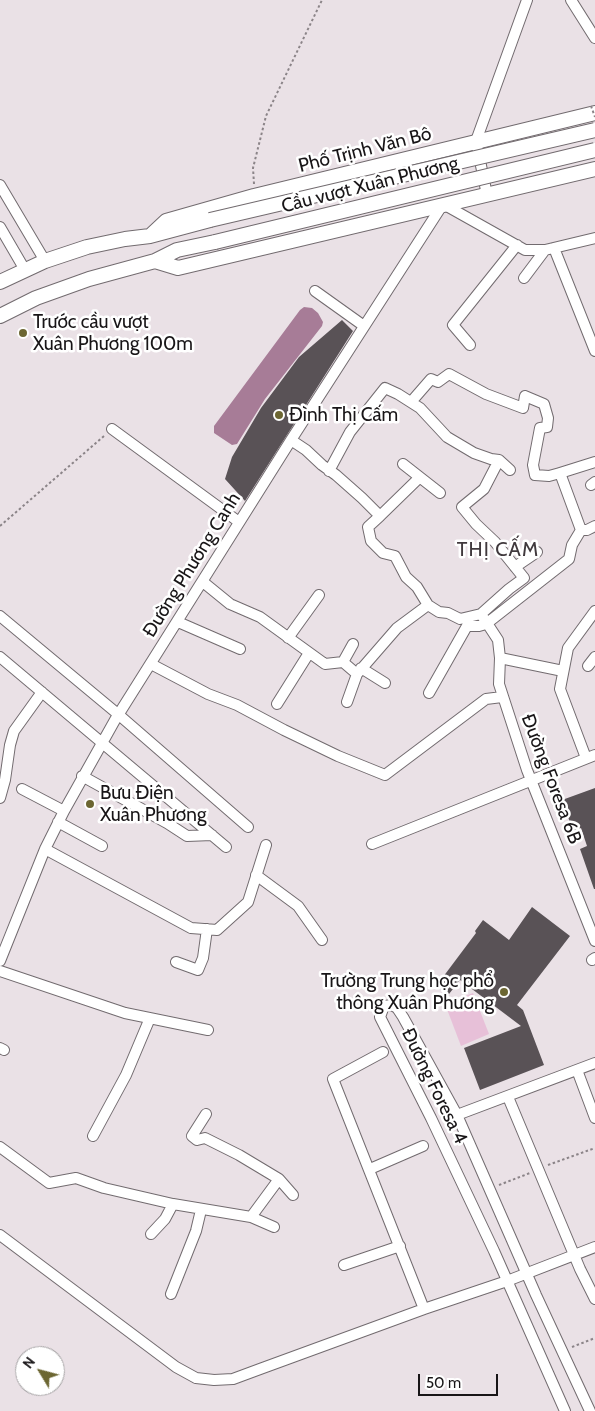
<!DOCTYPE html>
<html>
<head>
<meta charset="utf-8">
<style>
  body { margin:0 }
  #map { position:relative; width:595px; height:1411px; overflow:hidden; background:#eae1e6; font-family:Cabin,sans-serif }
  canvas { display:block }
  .north { position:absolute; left:15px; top:1346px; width:50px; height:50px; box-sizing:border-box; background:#fff; border:1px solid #a3a1a2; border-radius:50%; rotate:307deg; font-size:14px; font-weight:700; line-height:20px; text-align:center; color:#181517 }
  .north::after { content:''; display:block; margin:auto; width:18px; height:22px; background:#6c6632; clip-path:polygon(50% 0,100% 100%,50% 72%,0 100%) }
  .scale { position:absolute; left:418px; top:1374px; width:80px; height:22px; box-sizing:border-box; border:2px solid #181517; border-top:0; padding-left:6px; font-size:15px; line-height:18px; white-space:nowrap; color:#181517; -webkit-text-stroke:4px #fff; paint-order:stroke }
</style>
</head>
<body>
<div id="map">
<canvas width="595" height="1411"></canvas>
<div class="north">N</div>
<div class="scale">50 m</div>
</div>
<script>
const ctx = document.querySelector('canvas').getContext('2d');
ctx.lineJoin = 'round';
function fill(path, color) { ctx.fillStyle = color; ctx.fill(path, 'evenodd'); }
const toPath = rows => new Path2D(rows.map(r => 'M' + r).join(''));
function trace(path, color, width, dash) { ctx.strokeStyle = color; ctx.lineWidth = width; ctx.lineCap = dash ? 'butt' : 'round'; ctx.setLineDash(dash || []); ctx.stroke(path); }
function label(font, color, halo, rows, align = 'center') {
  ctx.font = font + ' Cabin,sans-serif'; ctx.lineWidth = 5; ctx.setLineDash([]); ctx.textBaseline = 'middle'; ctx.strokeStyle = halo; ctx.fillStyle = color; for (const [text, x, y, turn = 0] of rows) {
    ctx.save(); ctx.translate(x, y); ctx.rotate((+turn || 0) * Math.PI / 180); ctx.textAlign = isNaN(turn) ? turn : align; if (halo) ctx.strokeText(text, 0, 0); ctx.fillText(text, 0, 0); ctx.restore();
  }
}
const green = toPath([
  [473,993,489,1034,461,1046,445,1004]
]);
const water = toPath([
  [304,307,312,308,318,313,323,322,322,326,265,399,237,444,232,445,214,433,214,426,300,310]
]);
const building = toPath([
  [342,320,353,331,245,501,225,479,232,457,261,408,299,357],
  [595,788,595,889,594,889,580,849,587,846,581,828,573,831,562,800],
  [532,907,570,936,517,1005,523,1010,544,1065,480,1090,464,1048,521,1026,460,980,449,994,437,985,476,933,475,931,483,920,509,940]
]);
const path = toPath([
  [254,184,253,168,266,116,322,0],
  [0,526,104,436],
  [548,1165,595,1148],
  [499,1185,530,1173],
  [572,1347,595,1338]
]);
const minor = toPath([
  [571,0,595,38],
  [0,185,45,261],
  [487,195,476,141,527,0],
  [0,227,25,270],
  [554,248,595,351],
  [524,278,545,250],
  [315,291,364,326],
  [470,345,453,325,517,245],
  [411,402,431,379,438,382,449,374,486,394,523,408,525,396,544,404,548,418,547,427,540,428,533,465,535,475,549,476,560,473,595,462],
  [112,429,239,522],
  [291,440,306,450,322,465,336,475,362,498,380,516,368,527,371,541,383,553,395,556,406,577,417,587,428,605,439,612,448,613,460,619,481,614,509,589,524,578,495,542,476,524,462,507,484,489,499,460],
  [499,460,510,470],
  [403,464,440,493],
  [329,471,350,432,385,388,398,394,420,408,447,437,474,453,491,459,499,460],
  [591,485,595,482],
  [380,516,419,478],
  [581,530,587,530,595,526],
  [515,567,537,552],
  [203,582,230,604,260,617,325,664,343,662,357,674,397,628,428,605],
  [481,614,498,640,500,658,499,684,527,770,595,941],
  [0,616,119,715,248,827],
  [178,622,240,649],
  [288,638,319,595],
  [0,657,226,847],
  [500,658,563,671],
  [343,662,353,644],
  [151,664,208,694,237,705,284,730,338,756,385,775,486,699,502,697],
  [588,666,595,657],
  [361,668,385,683],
  [429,693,467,626,479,626,486,624,569,559,572,545,581,530,560,473],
  [347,702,357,674],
  [277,704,309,653],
  [586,758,560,689,568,648,595,611],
  [82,776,167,823,187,836,212,835],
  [22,789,64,811],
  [0,798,5,780,10,745,14,731,42,692],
  [58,822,102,846],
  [372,844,595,755],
  [45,849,191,928,217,930,248,902,266,845],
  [256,875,298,906,322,940],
  [592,960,595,958],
  [0,961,45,849,64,811,115,720,291,440,443,204,525,250,545,250,595,238],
  [176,962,198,970,203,958,207,929],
  [0,971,125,1013,208,1030],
  [0,1048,4,1050],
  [383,1052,333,1079,424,1309],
  [577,1070,595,1118],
  [508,1097,580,1269,595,1299],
  [206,1114,192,1136,197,1140,205,1138,239,1155,279,1179,251,1217],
  [457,1115,595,1063],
  [93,1136,126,1075,150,1018],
  [0,1147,49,1183,76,1178,104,1188,173,1204,251,1217,274,1227],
  [370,1169,423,1146],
  [279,1179,293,1195],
  [151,1234,165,1219,173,1204],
  [0,1235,176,1367,196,1378,214,1380,233,1379,260,1369,424,1309,507,1281,595,1247],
  [344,1265,400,1246],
  [171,1294,196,1231,201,1210],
  [565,1411,494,1251,431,1118,380,1017,384,1006,392,1005,397,1008,403,1017,457,1115,536,1295,590,1411]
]);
const major = toPath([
  [150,236,166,221,254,196,595,113],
  [155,261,178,268,595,169],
  [0,282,45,261,87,247,125,239,150,236,210,220],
  [0,316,36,298,89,279,155,261,177,250,215,242]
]);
const pathBridge = toPath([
  [591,106,595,117]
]);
const majorBridge = toPath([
  [210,220,595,130],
  [215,242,595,150]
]);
const markers = [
  [23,333,5,"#6c6632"],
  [279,415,5,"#6c6632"],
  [90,804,5,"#6c6632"],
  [504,992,5,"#6c6632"]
];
const streetNames = [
  ["Phố Trịnh Văn Bô",365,150,-14],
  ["Cầu vượt Xuân Phương",370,185,-14],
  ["Đường Phương Canh",192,565,-58],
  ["Đường Foresa 6B",551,779,69],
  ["Đường Foresa 4",434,1086,64]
];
const poiNames = [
  ["Trước cầu vượt",33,322],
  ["Xuân Phương 100m",33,344],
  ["Đình Thị Cấm",289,415],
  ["Bưu Điện",100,793],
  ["Xuân Phương",100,815],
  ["Trường Trung học phổ",494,981,"right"],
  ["thông Xuân Phương",494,1003,"right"]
];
const neighbourhoodNames = [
  ["THỊ CẤM",498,550]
];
fill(green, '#e7c0d8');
fill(water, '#a77c97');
fill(building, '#595256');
trace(minor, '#726b6f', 12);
trace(major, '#726b6f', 16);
trace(path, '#8b8488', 2, [2.5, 2.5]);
trace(minor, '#fff', 10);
trace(major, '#fff', 14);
trace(majorBridge, '#726b6f', 16, []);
trace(pathBridge, '#8b8488', 2, [2.5, 2.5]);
trace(majorBridge, '#fff', 14);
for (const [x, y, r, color] of markers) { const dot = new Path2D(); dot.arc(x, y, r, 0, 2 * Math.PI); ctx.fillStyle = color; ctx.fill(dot); trace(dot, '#fff', 2); }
label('19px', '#181517', '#fff', streetNames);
label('19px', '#181517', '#fff', poiNames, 'left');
ctx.letterSpacing = '1px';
label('20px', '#40393d', '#fff', neighbourhoodNames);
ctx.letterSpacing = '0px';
</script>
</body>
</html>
